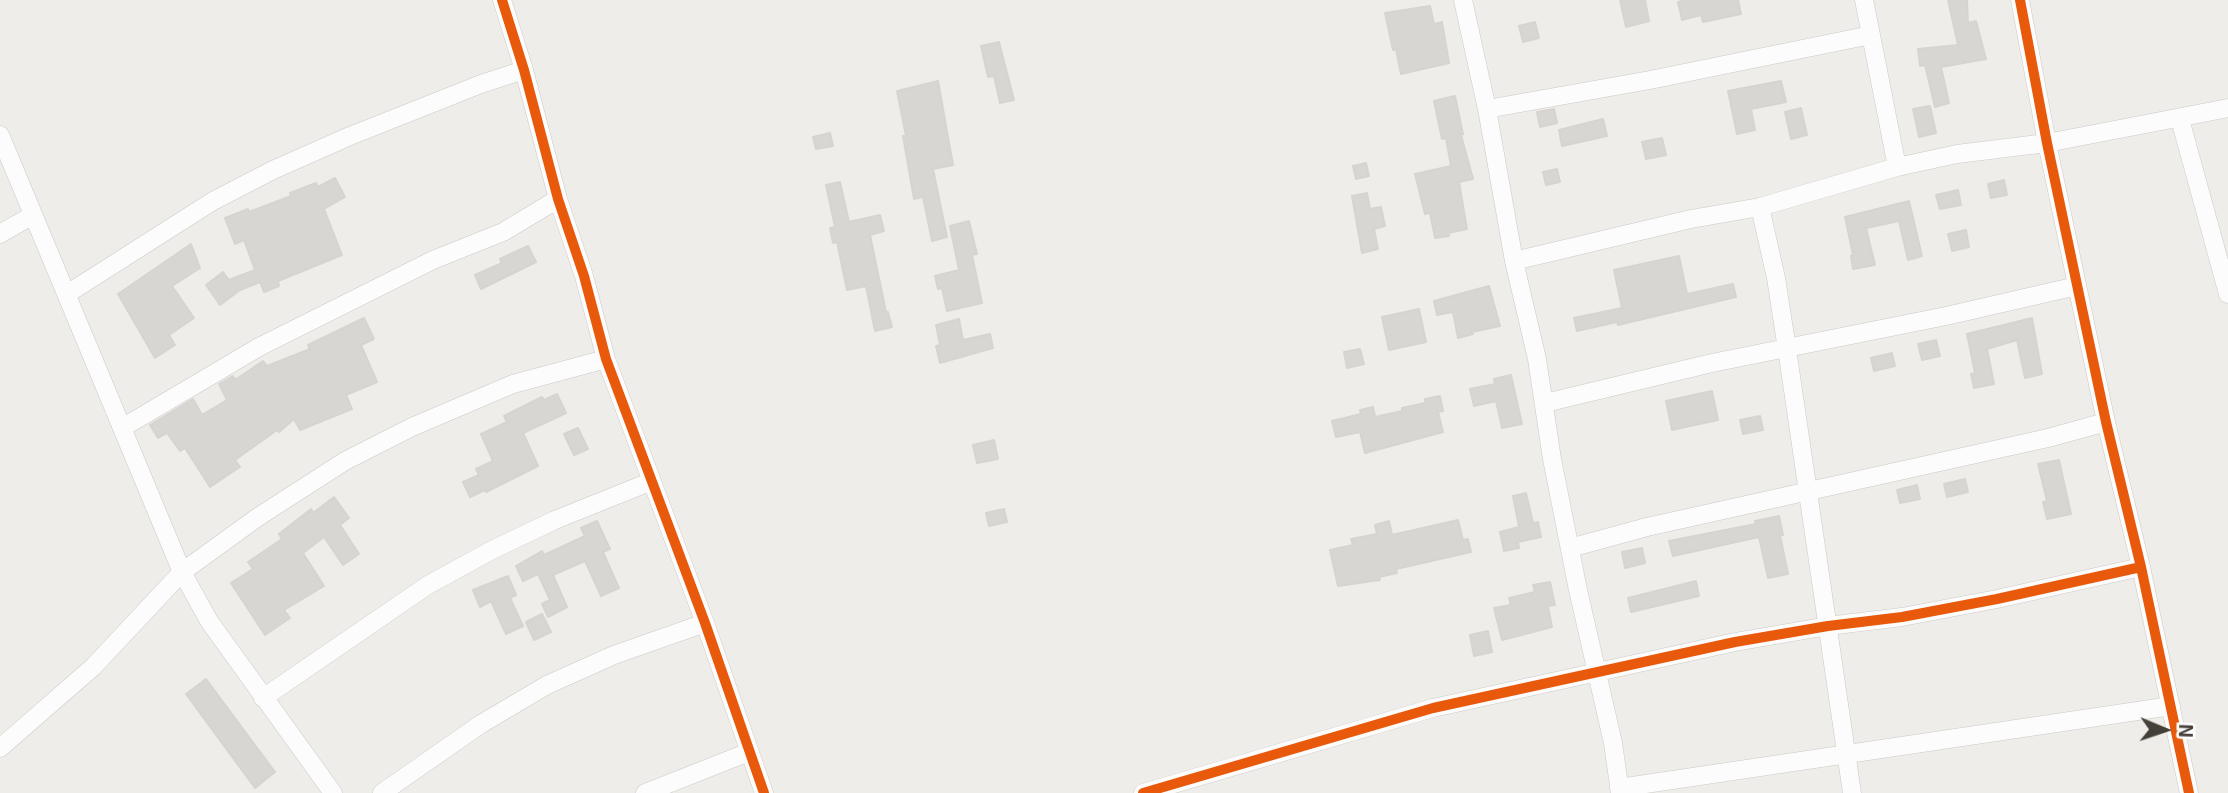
<!DOCTYPE html>
<html>
<head>
<meta charset="utf-8">
<style>
  body { margin:0 }
  #map { position:relative; width:2228px; height:793px; overflow:hidden; background:#efedea; font-family:"Exo 2",sans-serif }
  canvas { display:block }
  .north { position:absolute; left:2130px; top:695px; width:70px; height:70px; -webkit-text-stroke:5px #fff; paint-order:stroke; rotate:92deg; font-size:19px; font-weight:700; line-height:28px; text-align:center; color:#443f37 }
  .north::after { content:''; display:block; margin:auto; width:24px; height:32px; background:#443f37; clip-path:polygon(50% 0,100% 100%,50% 72%,0 100%) }
</style>
</head>
<body>
<div id="map">
<canvas width="2228" height="793"></canvas>
<div class="north">N</div>
</div>
<script>
const ctx = document.querySelector('canvas').getContext('2d');
ctx.lineJoin = 'round';
function fill(path, color) { ctx.fillStyle = color; ctx.fill(path, 'evenodd'); }
const toPath = rows => new Path2D(rows.map(r => 'M' + r).join(''));
function trace(path, color, width, dash) { ctx.strokeStyle = color; ctx.lineWidth = width; ctx.lineCap = dash ? 'butt' : 'round'; ctx.setLineDash(dash || []); ctx.stroke(path); }
const building = toPath([
  [1620,0,1645,0,1649,21,1626,27,1620,0],
  [1686,0,1738,0,1741,14,1703,22,1701,15,1682,20,1678,2,1686,0],
  [1948,0,1967,0,1968,23,1976,21,1986,59,1941,67,1949,103,1935,107,1925,65,1920,66,1918,49,1958,45,1948,0],
  [1430,6,1434,24,1442,22,1449,63,1401,74,1396,49,1393,50,1385,13,1430,6],
  [1535,22,1539,38,1523,42,1519,26,1535,22],
  [999,42,1014,100,1000,103,994,76,988,77,981,46,999,42],
  [938,81,953,165,933,169,947,237,932,241,923,197,914,199,903,136,906,136,897,91,938,81],
  [1781,81,1786,102,1751,109,1755,130,1737,134,1728,91,1781,81],
  [1455,96,1463,134,1461,135,1473,179,1459,182,1467,229,1448,233,1449,236,1435,238,1430,213,1425,214,1415,174,1451,166,1446,138,1442,139,1434,101,1455,96],
  [1930,106,1936,133,1919,137,1913,109,1930,106],
  [1801,108,1807,135,1791,139,1785,112,1801,108],
  [1554,109,1557,123,1540,127,1537,112,1554,109],
  [1603,119,1607,136,1562,146,1559,130,1603,119],
  [830,133,833,146,816,149,813,137,830,133],
  [1662,138,1666,155,1646,159,1642,142,1662,138],
  [1366,163,1369,176,1356,179,1353,166,1366,163],
  [1557,169,1560,182,1546,185,1543,172,1557,169],
  [335,178,345,197,324,209,342,255,278,281,279,286,264,292,260,282,240,290,220,305,206,285,223,272,229,280,255,270,244,240,235,244,225,218,248,209,249,212,291,196,290,193,316,183,318,187,335,178],
  [2004,180,2007,195,1991,198,1988,184,2004,180],
  [840,182,849,222,880,215,884,231,870,235,886,312,888,312,892,327,875,331,866,286,847,290,837,242,833,243,830,228,835,227,826,185,840,182],
  [1958,190,1961,205,1940,209,1936,195,1958,190],
  [1367,193,1370,209,1381,207,1385,226,1374,229,1378,249,1362,253,1352,196,1367,193],
  [1909,201,1922,256,1908,260,1899,221,1866,228,1875,265,1853,269,1851,256,1853,255,1845,217,1909,201],
  [969,221,977,254,972,255,982,303,947,311,942,288,938,289,935,276,959,270,950,226,969,221],
  [1966,230,1969,247,1952,251,1948,234,1966,230],
  [191,244,200,268,172,286,194,318,169,335,175,345,155,358,118,294,191,244],
  [528,246,536,262,481,289,475,275,502,263,500,259,528,246],
  [1679,256,1687,294,1733,284,1736,297,1618,325,1617,322,1577,331,1574,318,1622,308,1614,270,1679,256],
  [1489,286,1500,326,1472,332,1473,334,1458,338,1453,312,1437,315,1434,301,1489,286],
  [1419,309,1426,342,1389,350,1382,317,1419,309],
  [364,318,374,339,361,345,377,382,346,395,352,409,300,430,294,419,279,432,277,430,235,460,240,467,210,487,185,448,180,451,167,433,158,438,150,425,193,399,202,415,227,400,219,384,233,376,235,380,263,361,267,366,310,349,308,345,364,318],
  [2032,318,2042,374,2025,378,2017,340,1987,349,1994,384,1974,388,1971,374,1975,373,1967,334,2032,318],
  [959,319,963,340,990,334,993,348,940,363,936,346,940,345,936,325,959,319],
  [1936,340,1940,356,1922,360,1918,344,1936,340],
  [1360,349,1364,364,1347,368,1344,352,1360,349],
  [1892,353,1895,366,1874,371,1871,358,1892,353],
  [1511,375,1522,424,1502,428,1496,401,1474,406,1470,389,1495,384,1494,379,1511,375],
  [1712,391,1718,420,1672,430,1666,401,1712,391],
  [557,394,566,413,523,433,538,466,486,492,485,490,470,497,463,482,479,475,476,469,493,461,481,434,507,422,504,416,542,397,544,400,557,394],
  [1440,396,1443,411,1438,412,1443,432,1365,453,1360,432,1336,437,1332,421,1361,414,1360,410,1373,407,1375,417,1402,411,1402,408,1425,403,1425,399,1440,396],
  [1760,416,1763,430,1743,434,1740,420,1760,416],
  [578,428,588,449,574,455,564,434,578,428],
  [994,440,998,459,977,463,973,445,994,440],
  [2059,460,2071,514,2047,519,2043,502,2047,501,2038,464,2059,460],
  [1965,479,1968,492,1947,497,1944,484,1965,479],
  [1917,485,1920,499,1900,503,1897,490,1917,485],
  [1526,493,1533,523,1538,522,1541,537,1518,542,1519,548,1504,551,1500,532,1519,527,1513,496,1526,493],
  [334,497,349,518,340,525,359,554,343,565,324,537,303,553,324,586,284,610,290,618,265,635,231,583,253,569,248,562,282,539,279,534,311,509,313,513,334,497],
  [1004,509,1007,522,989,526,986,513,1004,509],
  [1779,516,1783,535,1780,535,1788,574,1768,578,1759,537,1673,556,1669,541,1756,524,1755,521,1779,516],
  [1458,520,1463,540,1468,539,1471,552,1396,569,1397,573,1379,577,1380,580,1338,586,1330,550,1353,545,1351,539,1377,534,1375,525,1389,521,1392,535,1458,520],
  [597,521,610,549,603,552,619,588,601,596,585,561,553,575,567,607,548,617,542,604,550,600,538,574,523,581,516,566,542,551,544,555,585,536,581,528,597,521],
  [1642,548,1645,563,1625,568,1622,552,1642,548],
  [508,576,516,595,510,598,523,626,506,634,491,601,480,607,473,590,508,576],
  [1696,581,1699,596,1631,612,1628,598,1696,581],
  [1550,582,1555,605,1548,606,1552,627,1502,640,1494,608,1511,605,1509,598,1535,592,1533,585,1550,582],
  [542,614,551,632,534,640,526,622,542,614],
  [1488,631,1492,652,1474,656,1470,635,1488,631],
  [206,679,275,772,255,788,186,694,206,679]
]);
const minor = toPath([
  [502,0,524,70,558,199,584,276,606,359,705,623,764,793],
  [1463,0,1487,109,1514,261,1537,359,1552,459,1578,590,1613,743,1620,793],
  [1864,0,1871,35],
  [2020,0,2047,143,2106,422,2141,567,2189,793],
  [1487,109,1650,80,1871,35,1897,167],
  [2180,119,2228,294],
  [0,135,182,572,209,621,333,793],
  [1760,207,1776,278,1787,349,1852,793],
  [0,234,33,215],
  [1514,261,1691,219,1760,207,1897,167,1957,154,2047,143,2228,108],
  [67,294,213,201,273,170,350,136,481,84,524,70],
  [1545,403,1712,363,1946,316,2077,286],
  [122,428,259,347,433,260,503,232,558,199],
  [1570,548,1647,527,2048,438,2106,422],
  [263,698,428,585,492,550,555,520,652,481],
  [0,748,93,667,182,572,258,517,345,461,412,427,513,384,606,359],
  [1619,788,2171,706],
  [382,793,481,724,547,685,614,655,705,623],
  [645,793,749,752],
  [1143,793,1433,708,1735,642,1828,626,1902,617,1997,599,2141,567]
]);
const cycleway = toPath([
  [502,0,524,70,558,199,584,276,606,359,705,623,764,793],
  [2020,0,2047,143,2106,422,2141,567,2189,793],
  [1143,793,1433,708,1735,642,1828,626,1902,617,1997,599,2141,567]
]);
fill(building, '#d8d6d2');
trace(building, '#d7d4d0', 2);
trace(minor, '#cbc9c6', 19);
trace(minor, '#fdfcfc', 18);
trace(cycleway, '#e8590c', 10);
</script>
</body>
</html>
